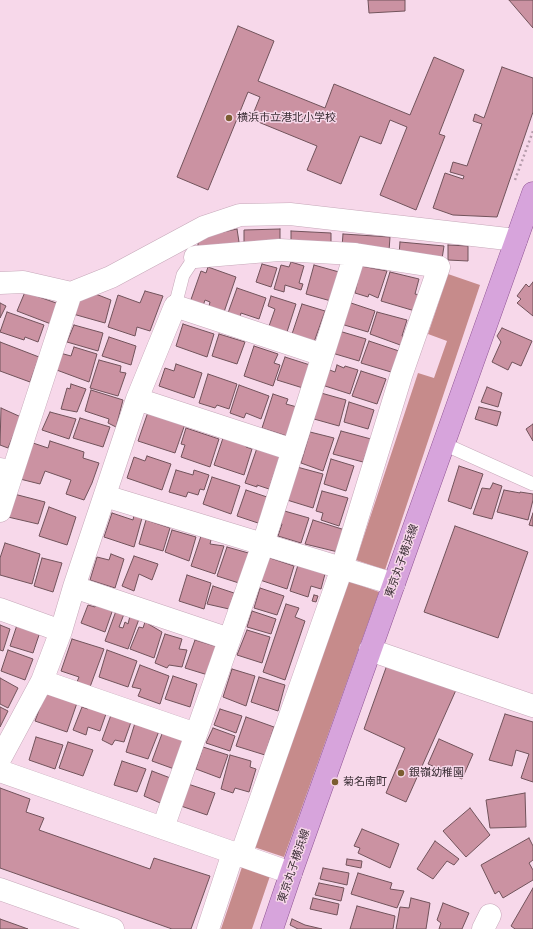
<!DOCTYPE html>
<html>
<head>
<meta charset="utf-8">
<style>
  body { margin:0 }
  canvas { display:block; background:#f7d8ea }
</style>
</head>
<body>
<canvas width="533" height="929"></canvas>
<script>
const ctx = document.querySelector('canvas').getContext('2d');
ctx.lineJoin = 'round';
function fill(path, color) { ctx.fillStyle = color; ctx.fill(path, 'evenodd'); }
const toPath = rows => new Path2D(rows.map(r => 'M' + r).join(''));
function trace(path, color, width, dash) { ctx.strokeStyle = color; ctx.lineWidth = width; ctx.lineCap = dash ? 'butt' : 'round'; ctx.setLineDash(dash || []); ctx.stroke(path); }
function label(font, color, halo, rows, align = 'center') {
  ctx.font = font + ' "Fira Sans Condensed","Noto Sans JP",sans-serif'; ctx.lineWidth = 3; ctx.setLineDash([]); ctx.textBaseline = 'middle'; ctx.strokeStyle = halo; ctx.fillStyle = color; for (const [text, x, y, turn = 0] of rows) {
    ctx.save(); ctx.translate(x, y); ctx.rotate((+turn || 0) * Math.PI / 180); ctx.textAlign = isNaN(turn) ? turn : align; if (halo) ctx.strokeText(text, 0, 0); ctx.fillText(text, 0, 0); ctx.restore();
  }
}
const forest = toPath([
  [448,274,480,285,385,570,356,560,418,373,434,378,447,341,428,334],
  [349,581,379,592,284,857,254,847],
  [242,867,270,876,252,929,221,929]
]);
const building = toPath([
  [368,0,405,0,405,11,369,13,368,0],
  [509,0,533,0,533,28,509,0],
  [238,26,274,41,258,81,325,108,334,84,410,115,434,57,464,70,439,134,445,136,416,210,380,195,407,127,390,120,381,144,360,136,341,184,307,170,317,146,251,119,260,97,248,92,208,190,177,177,238,26],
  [502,67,533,78,533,112,497,217,453,215,433,208,445,173,463,179,464,176,450,172,453,162,467,166,482,124,473,121,475,114,484,118,502,67],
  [237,229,239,242,198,253,198,240,214,234,237,229],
  [280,229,280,245,244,246,244,230,280,229],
  [291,231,331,233,331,245,291,244,291,231],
  [343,234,390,237,389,251,342,247,343,234],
  [400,242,444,246,442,259,399,255,400,242],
  [448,245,468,246,468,261,448,260,448,245],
  [291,262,304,266,299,283,303,284,301,290,285,285,284,292,274,289,281,265,289,267,291,262],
  [262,264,277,268,271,287,256,282,262,264],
  [314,265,339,272,331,301,306,294,314,265],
  [361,266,387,271,378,298,369,294,368,297,355,293,361,266],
  [208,267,236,277,223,315,208,310,210,302,205,300,201,312,188,308,201,271,206,273,208,267],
  [390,272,419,279,415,294,420,295,415,311,381,301,390,272],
  [533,282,533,316,517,303,521,299,517,296,526,284,529,287,533,282],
  [237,288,266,298,259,319,241,313,240,317,228,313,237,288],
  [145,291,163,296,150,331,137,327,135,336,108,327,118,295,140,303,145,291],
  [25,292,59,304,51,324,17,311,25,292],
  [93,293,111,300,105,323,73,314,77,301,93,293],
  [271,296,296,304,286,335,268,329,275,309,268,306,271,296],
  [348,302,375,311,368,332,341,324,348,302],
  [0,303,6,306,0,318,0,303],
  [302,304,325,311,313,345,291,337,302,304],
  [7,312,44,325,38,342,25,337,24,340,0,332,7,312],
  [377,312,407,320,402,336,405,337,403,346,370,334,377,312],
  [183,324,214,334,207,357,176,346,183,324],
  [74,325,103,333,98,351,67,342,74,325],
  [502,328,532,341,521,366,512,362,508,370,492,362,501,342,497,336,502,328],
  [339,331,366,339,359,361,332,353,339,331],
  [219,334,245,342,237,364,212,356,219,334],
  [109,337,136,346,131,365,102,356,109,337],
  [369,341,399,351,391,372,361,363,369,341],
  [0,342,39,357,30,382,0,371,0,342],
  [254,346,278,354,274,363,280,365,273,386,244,376,254,346],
  [74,347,97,354,89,382,54,369,60,353,71,356,74,347],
  [285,357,310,365,303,388,277,380,285,357],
  [99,360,121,366,120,372,126,373,118,396,90,388,99,360],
  [176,364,202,373,194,398,159,386,165,368,174,371,176,364],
  [337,365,344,368,345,366,358,370,350,394,322,385,327,369,335,372,337,365],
  [361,371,386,379,377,404,352,396,361,371],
  [208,374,237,384,229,409,217,405,215,408,199,403,208,374],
  [71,384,86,389,77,412,61,409,67,388,70,389,71,384],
  [239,385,269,396,261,419,246,413,244,418,230,413,239,385],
  [487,387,502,393,498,407,481,402,487,387],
  [91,390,123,400,116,427,108,423,109,419,85,411,91,390],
  [321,393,346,400,339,426,314,419,321,393],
  [273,394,288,399,286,404,297,407,287,436,262,428,273,394],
  [349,402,374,410,368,429,344,422,349,402],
  [479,407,501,412,497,426,475,419,479,407],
  [1,408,21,417,8,448,0,445,1,408],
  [50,412,76,419,69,439,42,430,50,412],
  [148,412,185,424,175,453,138,441,148,412],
  [80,418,110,427,103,447,73,438,80,418],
  [533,424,533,441,526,429,533,424],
  [186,428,219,439,210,467,181,457,185,445,181,444,186,428],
  [341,431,371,439,363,462,333,454,341,431],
  [310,432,334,438,323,471,301,463,310,432],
  [224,435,247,443,246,447,252,449,244,475,214,465,224,435],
  [50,441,84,452,83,458,99,463,92,483,84,500,66,494,71,480,45,471,40,484,20,479,33,443,48,448,50,441],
  [257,448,280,456,269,489,257,485,257,487,245,483,257,448],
  [147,456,171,464,162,490,127,478,134,457,145,461,147,456],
  [331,459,354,466,346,491,324,484,331,459],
  [459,466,483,474,471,509,448,501,459,466],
  [297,467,323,474,313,508,287,500,297,467],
  [176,470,193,475,194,470,209,475,204,490,200,489,198,495,188,492,186,497,169,492,176,470],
  [212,477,240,486,231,514,203,504,212,477],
  [493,483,502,486,492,519,473,514,482,488,490,489,493,483],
  [246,490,270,498,261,524,237,516,246,490],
  [504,490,520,493,520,492,533,494,533,500,528,520,497,512,504,490],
  [322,491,348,498,339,526,321,520,323,513,316,511,322,491],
  [14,494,45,502,38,524,8,517,14,494],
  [49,507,76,517,67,545,39,536,49,507],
  [281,510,309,518,301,543,278,536,282,524,278,523,281,510],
  [112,513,133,520,134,515,142,518,134,547,104,537,112,513],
  [533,513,533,526,529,525,533,513],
  [146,520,170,528,163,551,139,544,146,520],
  [313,520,345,530,338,552,305,544,313,520],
  [455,526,528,552,498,638,424,612,455,526],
  [172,530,196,537,189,561,165,552,172,530],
  [201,536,211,540,210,544,224,546,215,574,191,566,201,536],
  [5,543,40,554,32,584,0,575,0,558,5,543],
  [227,547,252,554,242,584,217,576,227,547],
  [111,554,124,559,115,588,90,580,97,557,109,560,111,554],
  [134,556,158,564,152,580,139,574,134,591,122,586,134,556],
  [267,557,294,566,287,589,260,580,267,557],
  [42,558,62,563,53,592,34,586,42,558],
  [298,565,325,574,321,589,311,586,308,597,290,591,298,565],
  [187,575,211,583,204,609,179,601,187,575],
  [213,586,234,593,229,609,207,604,213,586],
  [260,588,284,596,277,615,254,608,260,588],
  [314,595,318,596,316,602,312,601,314,595],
  [97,603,113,609,105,632,81,623,88,605,95,607,97,603],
  [286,604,299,608,295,617,305,621,285,680,263,672,286,604],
  [116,611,124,614,119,627,123,628,125,622,128,624,130,616,139,619,128,649,105,641,116,611],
  [252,611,276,619,271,634,247,627,252,611],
  [18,622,41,629,33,653,10,646,18,622],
  [145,622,162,632,154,658,130,649,139,627,143,628,145,622],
  [0,625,10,629,3,651,0,650,0,625],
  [247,630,270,637,262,663,237,655,247,630],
  [165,634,182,639,179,649,187,650,182,667,169,665,167,668,155,663,165,634],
  [72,639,104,649,90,687,77,682,79,677,61,671,72,639],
  [195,640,218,647,208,675,185,668,195,640],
  [8,650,33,659,25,680,1,671,8,650],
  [107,650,137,661,128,687,99,677,107,650],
  [140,665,169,676,160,704,138,696,141,689,132,687,140,665],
  [387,665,456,690,406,802,386,793,405,748,364,729,387,665],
  [232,669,255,676,246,706,223,697,232,669],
  [173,676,197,684,190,707,165,699,173,676],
  [259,677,285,685,278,711,251,702,259,677],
  [0,678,18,688,8,708,0,704,0,678],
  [47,689,78,700,67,732,35,721,47,689],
  [90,704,107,711,100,731,88,727,86,735,73,730,82,707,88,709,90,704],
  [0,707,8,711,0,727,0,707],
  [220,709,242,716,236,733,214,725,220,709],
  [505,714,533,722,533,782,521,778,529,754,516,750,512,766,489,760,505,714],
  [111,715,131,722,124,742,115,740,112,745,102,740,111,715],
  [246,717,274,727,265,755,236,746,246,717],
  [135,723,159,731,148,759,126,752,135,723],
  [213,728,235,736,230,751,206,743,213,728],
  [163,731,188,738,177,770,152,761,163,731],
  [36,737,63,745,55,769,29,760,36,737],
  [439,739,473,754,462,779,428,764,439,739],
  [68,742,93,750,83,776,59,768,68,742],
  [203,747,228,755,220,778,196,769,203,747],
  [230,755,251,761,250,767,256,769,249,792,235,788,233,793,221,789,230,755],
  [122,761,146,769,137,792,114,785,122,761],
  [152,771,173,779,165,805,144,796,152,771],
  [188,784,215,793,207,815,181,806,188,784],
  [0,788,30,799,26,812,44,818,39,830,150,869,154,858,210,876,191,929,172,929,0,868,0,788],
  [525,793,526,827,490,828,486,800,525,793],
  [470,808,490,835,466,857,443,831,470,808],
  [362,829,399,844,390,868,358,853,360,848,354,846,362,829],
  [529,838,533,846,533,860,529,863,533,870,533,880,503,898,499,891,495,894,481,865,529,838],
  [435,841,459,859,454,865,447,861,433,879,417,869,435,841],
  [347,859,362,861,361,868,346,865,347,859],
  [323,868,349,873,347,885,320,879,323,868],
  [358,873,392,883,390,889,404,891,397,908,351,894,358,873],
  [319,883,344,888,341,901,315,895,319,883],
  [533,888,533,929,515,929,511,926,533,888],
  [313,898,339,904,337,915,310,909,313,898],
  [411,898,430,903,426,929,396,929,400,907,409,908,411,898],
  [443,903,469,913,462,929,439,929,441,923,437,920,443,903],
  [357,906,395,916,393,929,350,929,357,906],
  [0,919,28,929,0,929,0,919],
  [292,919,305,925,322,929,298,929,290,925,292,919]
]);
const path = toPath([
  [515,180,533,131]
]);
const service = toPath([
  [175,306,183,275,195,257],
  [444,444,533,484]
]);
const minor = toPath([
  [195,257,279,250,355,254,323,355],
  [0,283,23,282,71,293,111,277,204,227,240,215,290,214,516,240],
  [137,399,293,450],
  [0,469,12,474,71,293],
  [105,496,394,584],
  [0,511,12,474],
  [74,587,229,639],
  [0,609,61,631],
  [370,650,533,706],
  [42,681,196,734],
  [0,759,42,681,61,631,74,587,137,399,175,306,323,355,263,544,163,828],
  [0,771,291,873],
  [241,855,342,568,401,376,439,267,355,254],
  [0,889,113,929],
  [208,929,233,853],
  [483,929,490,915]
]);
const primary = toPath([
  [272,929,291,873,533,193]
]);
const markers = [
  [229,118,4,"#7b5d31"],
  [401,773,4,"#7b5d31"],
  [335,782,4,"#7b5d31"]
];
const poiNames = [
  ["横浜市立港北小学校",237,118],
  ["銀嶺幼稚園",409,773],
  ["菊名南町",343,782]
];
const streetNames = [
  ["東京丸子横浜線",402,561,-70],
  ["東京丸子横浜線",294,866,-71]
];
fill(forest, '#c68b8b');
fill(building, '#cb92a2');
trace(building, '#71535b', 1);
trace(service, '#c6a8b9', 14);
trace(minor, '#c6a8b9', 23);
trace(primary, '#8e5493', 23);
trace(path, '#b59cab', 2.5, [2, 3]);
trace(service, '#fff', 13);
trace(minor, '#fff', 22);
trace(primary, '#d7a4dc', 22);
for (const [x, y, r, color] of markers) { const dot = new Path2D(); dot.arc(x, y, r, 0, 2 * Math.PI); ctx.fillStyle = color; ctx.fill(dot); trace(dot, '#f7d8ea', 1.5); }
label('11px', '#3a2e35', '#f7d8ea', poiNames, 'left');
label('11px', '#3a2e35', '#f7d8ea', streetNames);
</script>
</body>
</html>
